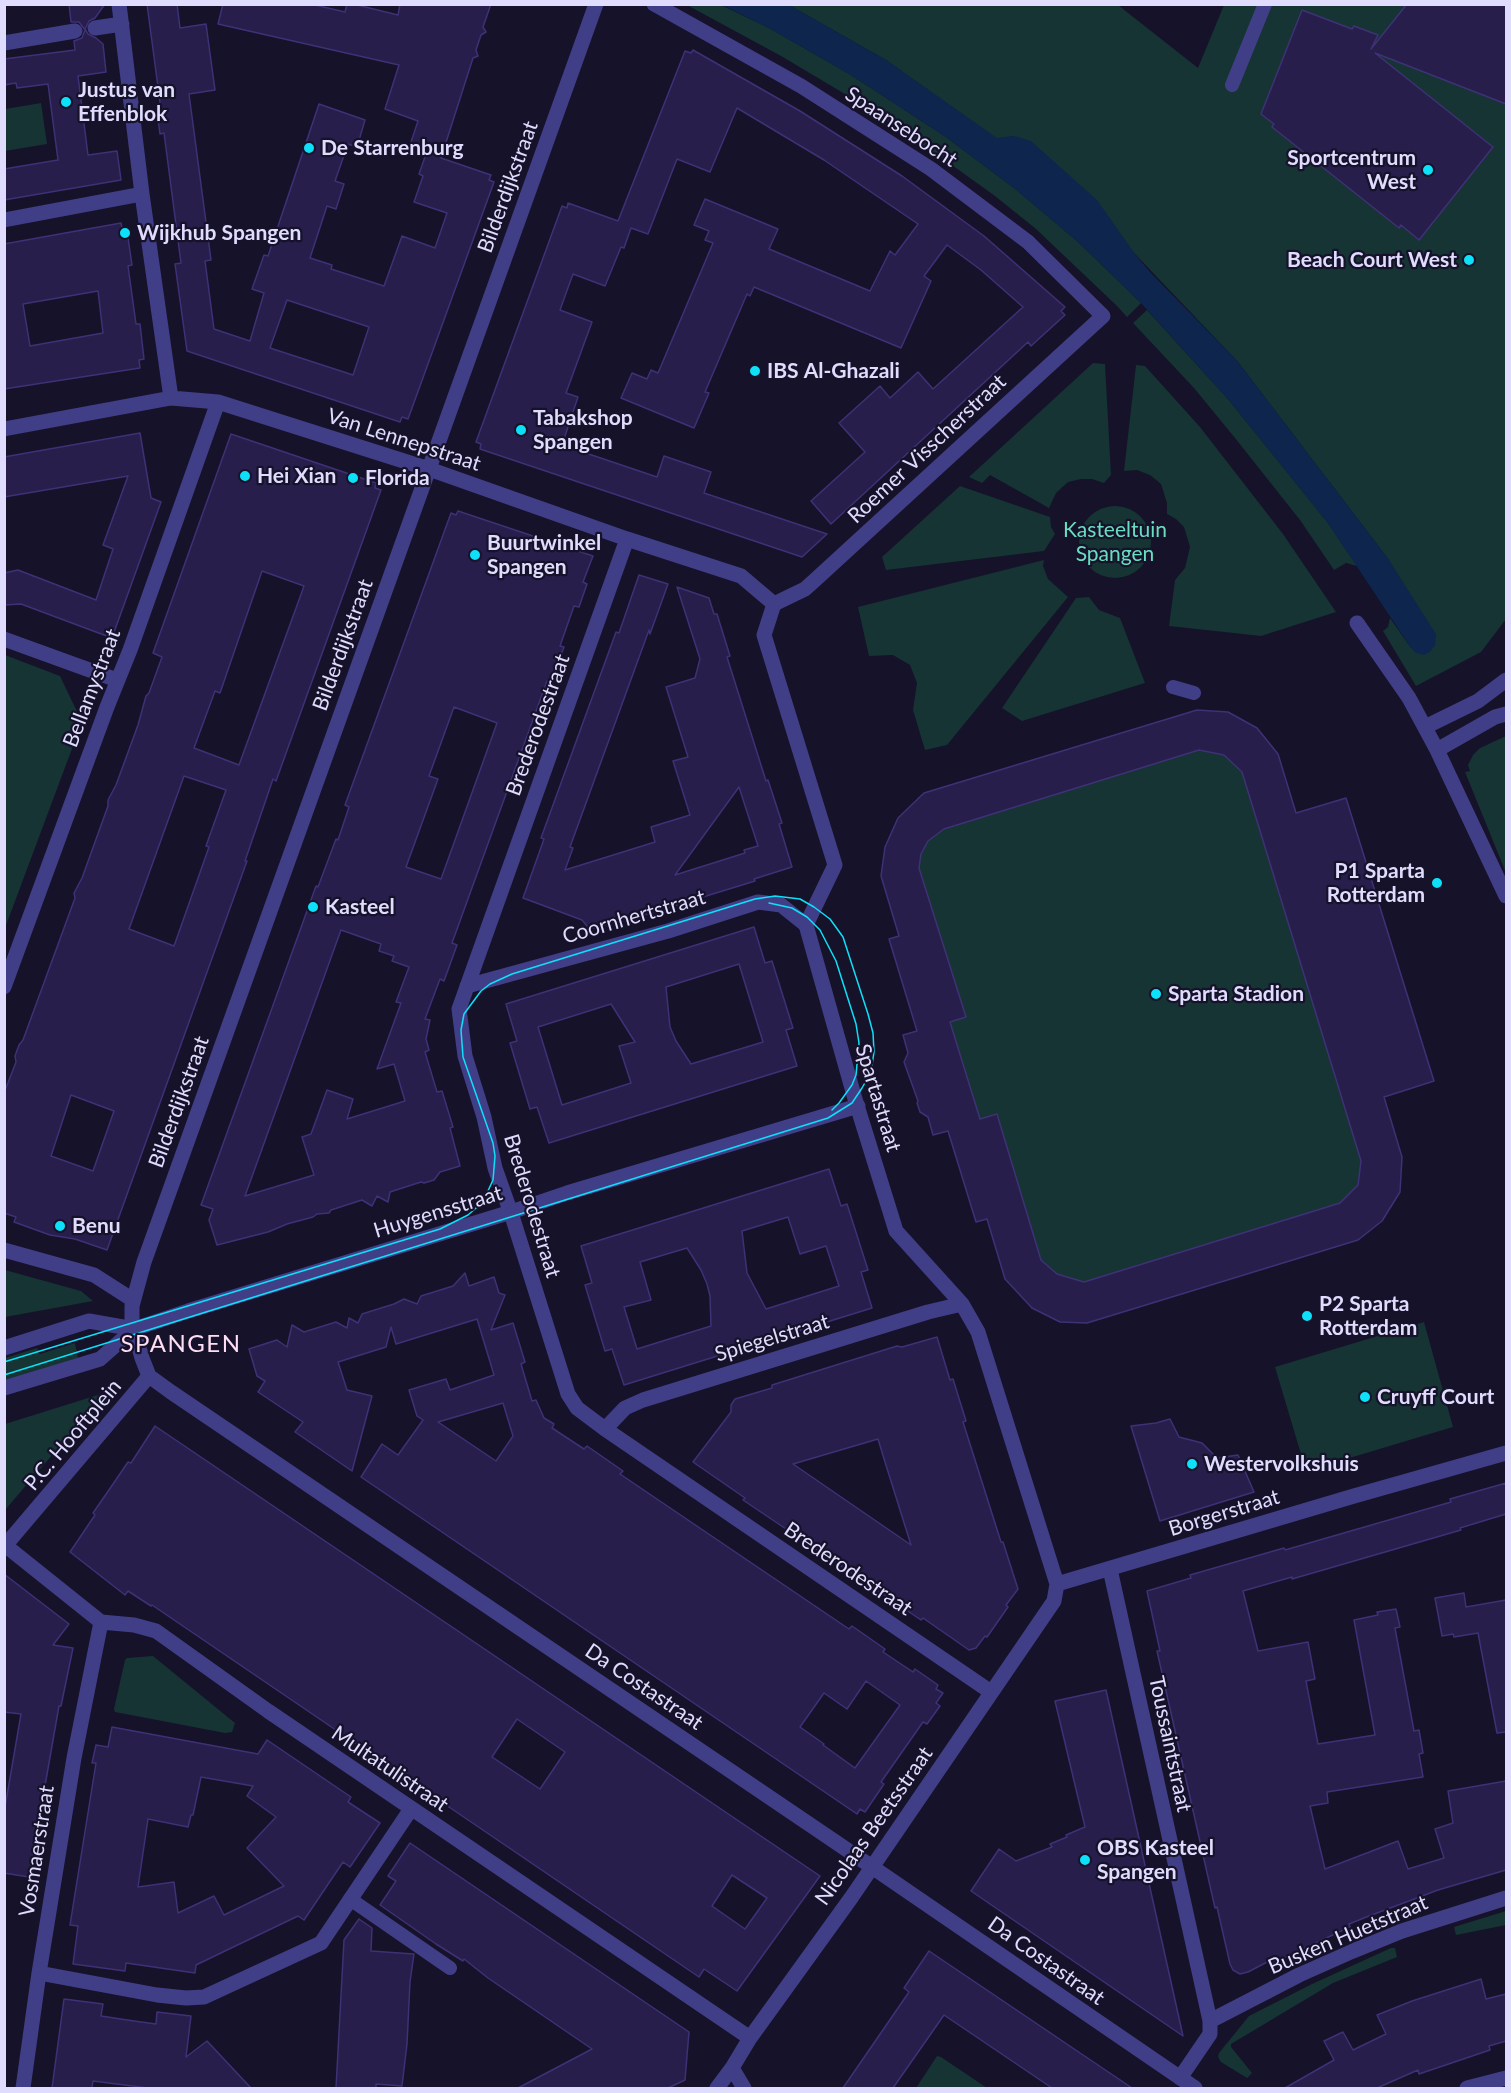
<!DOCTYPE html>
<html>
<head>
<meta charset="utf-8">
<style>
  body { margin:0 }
  #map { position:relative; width:1511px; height:2093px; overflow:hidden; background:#16122a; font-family:Lato,sans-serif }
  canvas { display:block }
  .frame { position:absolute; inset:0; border:6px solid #e0dcfe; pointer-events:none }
</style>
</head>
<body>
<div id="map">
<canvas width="1511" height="2093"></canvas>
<div class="frame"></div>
</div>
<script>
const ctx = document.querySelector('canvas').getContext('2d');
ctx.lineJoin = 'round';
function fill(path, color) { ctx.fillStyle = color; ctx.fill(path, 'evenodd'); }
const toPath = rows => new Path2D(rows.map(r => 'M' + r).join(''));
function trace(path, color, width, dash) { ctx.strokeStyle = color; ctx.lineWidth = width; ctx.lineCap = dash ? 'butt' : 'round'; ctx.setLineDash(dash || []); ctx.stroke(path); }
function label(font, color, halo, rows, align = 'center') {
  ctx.font = font + ' Lato,sans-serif'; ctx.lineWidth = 4.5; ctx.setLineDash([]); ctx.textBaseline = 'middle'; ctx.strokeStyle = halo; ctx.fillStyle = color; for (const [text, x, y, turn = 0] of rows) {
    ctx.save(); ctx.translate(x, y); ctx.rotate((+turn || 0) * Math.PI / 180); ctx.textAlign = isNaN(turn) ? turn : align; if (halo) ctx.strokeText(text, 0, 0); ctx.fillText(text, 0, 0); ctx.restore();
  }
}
const green = toPath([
  [687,5,721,5,769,28,851,75,946,137,1014,188,1077,241,1141,303,1127,317,1117,306,1036,229,995,196,956,168,865,106,781,56],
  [789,5,1118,5,1198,68,1224,5,1506,5,1506,619,1481,652,1416,686,1383,631,1388,627,1390,618,1411,648,1389,560,1238,362,1135,254,1014,136,997,139,886,60],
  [41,103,47,144,5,151,5,109],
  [1147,310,1228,399,1328,523,1357,566,1346,563,1334,570,1300,520,1235,438,1194,388,1133,323],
  [1093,363,1105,364,1111,475,1104,483,1092,479,1081,479,1068,482,1056,493,1049,508,990,475,982,483,969,477],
  [1136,365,1145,366,1200,427,1283,534,1336,612,1261,636,1169,626,1175,580,1185,568,1190,547,1184,527,1176,519,1167,514,1167,503,1161,484,1150,475,1137,470,1124,471],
  [960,486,1050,517,1051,527,1055,534,1044,551,886,570,882,557],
  '1079 542a36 36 0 1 1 72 0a36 36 0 1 1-72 0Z',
  [1044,560,1043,566,1048,579,1068,597,947,745,925,750,913,710,917,683,910,665,893,655,869,656,858,607],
  [1089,597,1099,610,1120,618,1145,683,1022,721,1002,708,1076,598],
  [5,655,60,676,82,722,5,928],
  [1196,710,1228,712,1257,728,1278,754,1296,813,1346,798,1434,1081,1384,1097,1402,1157,1400,1192,1382,1221,1359,1239,1087,1323,1005,1279,987,1219,976,1222,947,1129,936,1134,933,1133,928,1117,920,1112,917,1103,920,1096,914,1075,907,1071,904,1062,908,1053,904,1038,905,1034,918,1033,889,939,899,937,898,818,921,795,936,790],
  [1506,736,1506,873,1465,772,1470,771,1468,765,1473,755,1480,748],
  [5,1270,81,1291,93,1301,5,1317],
  [1424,1322,1453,1427,1306,1471,1275,1367],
  [75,1343,78,1358,5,1380,5,1358,37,1348,40,1354],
  [101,1394,102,1397,5,1510,5,1424],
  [153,1656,235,1723,232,1732,225,1733,115,1712,114,1709,125,1660,127,1658],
  [1506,1911,1506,1925,1456,1935,1454,1927],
  [1391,1948,1395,1948,1397,1957,1333,1983,1231,2044,1231,2047,1252,2073,1247,2078,1221,2062,1218,2057,1219,2053,1249,2016,1312,1984],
  [937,2056,941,2057,987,2088,916,2088]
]);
const water = toPath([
  [722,5,789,5,886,60,997,138,1014,136,1031,141,1097,200,1135,254,1150,272,1238,362,1389,560,1436,634,1435,645,1430,652,1424,655,1416,653,1411,648,1328,523,1228,399,1141,303,1077,241,1014,188,946,137,851,75,769,28]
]);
const building = toPath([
  [69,4,105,4,95,18,89,21,85,29,88,34,96,38,103,44,106,72,78,76,88,155,117,151,121,180,4,200,4,169,58,160,48,84,17,88,16,83,4,85,4,59,75,50,74,41,82,38,85,30,79,22,71,22,69,4],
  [147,4,177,4,180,28,206,24,215,90,189,94,211,260,205,261,214,329,250,341,264,293,252,289,264,255,268,256,319,104,365,120,357,147,348,144,335,181,344,184,336,209,327,206,310,258,332,265,331,269,384,286,402,236,435,248,447,213,414,202,423,176,419,174,426,154,409,148,418,121,385,109,399,65,218,24,223,4,311,4,345,12,347,4,353,4,398,15,400,4,491,4,483,27,486,32,481,35,476,50,478,56,473,58,441,158,491,175,489,180,494,182,408,419,402,417,400,422,187,351,175,264,181,263,164,133,160,134,157,111,161,110,147,4],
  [287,300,369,327,353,375,270,348,287,300],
  [1407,4,1506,4,1506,104,1375,53,1493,147,1419,240,1401,225,1399,228,1272,127,1274,124,1261,114,1302,10,1352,29,1354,26,1378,35,1371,49,1407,4],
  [693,50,800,111,902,176,984,236,1065,307,1061,311,1065,315,1031,346,1028,342,831,524,811,501,865,452,839,423,880,386,890,398,918,372,933,389,1023,307,981,270,947,245,924,276,931,281,901,348,754,287,750,296,747,294,705,392,709,393,694,428,621,398,632,373,647,379,651,370,658,373,713,243,705,240,709,231,694,225,705,199,778,229,769,249,870,291,890,251,895,255,918,224,824,160,737,108,710,172,677,159,648,234,631,228,624,248,621,247,605,286,573,274,560,310,592,322,566,393,578,397,562,445,657,477,664,456,711,472,704,493,827,534,802,557,480,449,481,444,476,442,562,206,567,208,568,203,618,221,685,51,691,53,693,50],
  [121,223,123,232,127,231,132,265,128,266,136,324,140,324,144,359,139,360,140,368,4,389,4,244,121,223],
  [98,291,103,333,30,346,23,304,98,291],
  [140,433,151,498,161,502,112,638,21,604,4,605,4,573,18,570,96,600,113,549,103,545,128,476,4,497,4,457,140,433],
  [231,434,376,483,375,488,381,490,276,781,273,779,245,861,247,861,107,1250,75,1239,50,1235,14,1222,16,1217,4,1213,4,1093,16,1062,15,1056,19,1045,23,1040,75,898,74,893,82,878,108,806,108,800,116,785,138,725,146,696,149,693,162,657,153,653,231,434],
  [262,571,304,586,239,765,194,748,215,691,220,693,262,571],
  [184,776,226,790,206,846,209,847,174,946,129,929,184,776],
  [71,1095,114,1111,93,1171,51,1156,71,1095],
  [458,511,593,556,583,582,587,584,579,607,574,606,560,646,564,647,551,682,547,681,452,943,457,945,444,981,440,979,425,1019,430,1020,426,1039,429,1050,425,1052,437,1092,442,1091,453,1127,450,1128,460,1166,440,1172,434,1180,424,1183,421,1182,390,1192,388,1202,377,1196,372,1206,362,1200,331,1210,329,1213,317,1214,313,1217,287,1224,268,1232,217,1245,209,1220,213,1209,201,1205,316,886,318,887,336,839,338,840,349,807,345,805,451,513,456,515,458,511],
  [454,707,497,723,441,879,406,867,438,779,429,776,454,707],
  [341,930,381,944,379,951,394,956,392,961,409,967,396,1002,401,1003,377,1069,394,1064,405,1101,347,1119,353,1099,327,1090,311,1134,302,1137,314,1175,245,1196,341,930],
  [639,575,668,584,650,634,649,630,570,847,573,848,565,870,655,842,651,827,690,815,673,761,688,757,666,687,695,678,700,659,677,587,709,598,714,614,717,614,730,656,727,657,766,781,768,780,782,823,779,824,792,867,754,879,755,881,651,913,629,920,628,918,594,928,587,926,582,920,523,898,544,839,541,838,616,632,619,633,639,575],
  [739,787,758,846,744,850,745,853,675,875,739,787],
  [1197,710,1228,712,1257,728,1278,754,1296,813,1346,798,1434,1081,1384,1097,1402,1157,1400,1192,1382,1221,1358,1240,1087,1323,1060,1322,1032,1308,1005,1279,987,1219,976,1222,948,1131,933,1135,928,1117,920,1112,917,1103,918,1101,904,1062,908,1053,903,1035,917,1031,889,939,899,936,881,876,885,847,898,818,924,793,1197,710],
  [1199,750,1224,755,1242,772,1361,1161,1358,1185,1340,1203,1084,1282,1057,1274,1041,1260,997,1114,980,1119,950,1022,966,1017,919,868,921,854,928,841,944,829,1199,750],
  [754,927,765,963,772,961,793,1028,786,1030,797,1066,549,1143,537,1107,530,1109,510,1043,517,1041,506,1004,754,927],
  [739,964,763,1042,691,1064,676,1041,670,1027,666,987,739,964],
  [611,1004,635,1042,619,1046,631,1083,562,1105,538,1027,611,1004],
  [829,1169,841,1206,847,1204,868,1270,861,1272,872,1308,624,1385,612,1349,605,1351,585,1285,592,1283,581,1246,829,1169],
  [788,1217,800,1254,826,1246,839,1286,766,1309,747,1273,742,1231,788,1217],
  [687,1248,701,1270,707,1284,710,1296,711,1326,637,1349,624,1307,651,1300,640,1262,687,1248],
  [465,1273,469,1286,494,1277,499,1293,505,1295,491,1330,513,1323,525,1362,521,1364,532,1401,536,1400,544,1418,554,1424,552,1428,584,1449,587,1446,623,1471,620,1474,849,1629,852,1626,885,1649,883,1652,913,1672,915,1669,938,1685,936,1689,943,1693,936,1703,940,1706,927,1724,923,1722,881,1782,884,1784,865,1812,860,1809,857,1814,361,1477,382,1444,398,1455,423,1420,417,1416,409,1390,446,1379,450,1390,494,1375,477,1319,396,1344,391,1327,386,1347,338,1362,347,1390,372,1396,352,1471,295,1432,303,1422,258,1392,265,1381,257,1376,249,1349,277,1340,287,1347,292,1325,304,1332,336,1322,347,1328,349,1318,358,1323,362,1314,394,1304,404,1299,417,1304,421,1296,453,1286,465,1273],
  [503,1403,513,1436,496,1461,438,1422,503,1403],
  [866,1681,900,1705,855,1768,823,1745,824,1744,800,1727,824,1693,847,1709,866,1681],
  [937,1337,950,1380,953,1379,966,1421,963,1422,1001,1542,1003,1542,1018,1589,1006,1605,1008,1607,987,1637,985,1636,976,1648,969,1650,923,1618,921,1620,743,1500,745,1498,693,1462,731,1412,731,1405,735,1399,772,1388,772,1385,897,1346,902,1347,937,1337],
  [878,1439,885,1462,911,1545,793,1464,878,1439],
  [1170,1419,1179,1437,1202,1443,1217,1458,1238,1455,1254,1492,1160,1521,1131,1426,1156,1423,1170,1419],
  [155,1426,820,1876,737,1991,704,1969,699,1977,152,1605,151,1606,128,1591,125,1595,70,1552,95,1515,93,1513,111,1487,128,1462,131,1463,155,1426],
  [517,1719,565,1752,540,1789,492,1757,517,1719],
  [732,1875,767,1898,745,1929,712,1906,732,1875],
  [1506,1483,1506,1514,1460,1528,1461,1530,1292,1579,1292,1577,1243,1591,1258,1651,1308,1642,1315,1679,1306,1681,1318,1744,1375,1735,1354,1620,1378,1615,1377,1612,1396,1609,1400,1627,1395,1628,1414,1731,1419,1730,1423,1753,1419,1754,1423,1777,1327,1792,1328,1803,1310,1806,1325,1869,1398,1841,1408,1869,1444,1858,1435,1829,1453,1823,1448,1791,1506,1781,1506,1870,1438,1890,1369,1916,1349,1924,1350,1927,1270,1964,1269,1961,1248,1972,1240,1974,1233,1970,1230,1964,1217,1907,1215,1908,1157,1651,1160,1651,1147,1591,1191,1578,1190,1575,1284,1548,1285,1550,1451,1502,1450,1499,1506,1483],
  [4,1574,69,1624,53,1645,73,1648,61,1706,59,1706,29,1877,4,1873,4,1813,21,1714,4,1712,4,1574],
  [1464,1593,1466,1607,1506,1600,1506,1732,1497,1733,1478,1633,1454,1637,1453,1634,1442,1636,1435,1598,1464,1593],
  [1106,1690,1183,2036,971,1891,999,1849,1016,1861,1052,1847,1050,1844,1067,1837,1066,1835,1085,1827,1055,1701,1106,1690],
  [112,1727,258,1754,267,1740,351,1797,348,1802,380,1823,350,1867,343,1862,304,1920,298,1916,225,1951,196,1965,195,1973,126,1963,125,1971,73,1964,78,1926,70,1925,96,1763,92,1763,96,1745,108,1747,112,1727],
  [201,1777,253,1786,247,1796,276,1817,247,1848,284,1886,224,1915,214,1896,178,1913,174,1882,138,1887,148,1819,188,1827,191,1815,193,1815,201,1777],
  [410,1843,689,2032,685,2080,668,2088,518,2088,592,2049,488,1978,464,1959,463,1961,436,1944,380,1905,396,1881,388,1876,410,1843],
  [359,1919,372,1928,371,1951,414,1954,410,1982,407,2044,402,2086,376,2084,376,2088,336,2088,344,1940,359,1919],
  [929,1951,1132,2088,1052,2088,944,2015,893,2088,843,2088,909,1992,904,1988,929,1951],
  [1481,1979,1486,1999,1506,1994,1506,2041,1489,2046,1490,2050,1419,2074,1418,2070,1377,2088,1285,2088,1334,2060,1324,2041,1343,2032,1353,2050,1386,2034,1377,2015,1412,2001,1481,1979],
  [64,1999,103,2004,101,2016,134,2021,156,2024,157,2012,191,2016,186,2057,207,2041,251,2088,148,2088,93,2081,92,2088,52,2088,64,1999]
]);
const service = toPath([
  [1232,85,1265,4],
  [1173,687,1194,693],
  [350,1899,450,1968]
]);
const minor = toPath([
  [119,4,142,194,171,398],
  [596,4,144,1262,132,1306,132,1323,142,1358,149,1376,171,1392,837,1843,1195,2088],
  [654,4,801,86,931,169,1028,242,1103,316,815,580,805,589,774,604],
  [95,28,122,24],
  [4,43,75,31],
  [4,220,142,194],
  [4,429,171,398,218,402,429,469,627,539,741,576,774,604],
  [627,539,459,1009,465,1056,484,1117,495,1168,512,1216,568,1394,577,1408,605,1429,991,1692],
  [1357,623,1409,698,1437,750,1506,896],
  [4,639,117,680],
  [1425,727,1478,701,1506,680],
  [1437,750,1495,717,1506,714],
  [467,986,668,931,758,902,781,905,806,925],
  [4,987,107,707,130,650,218,402],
  [4,1250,94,1275,133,1300],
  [4,1348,89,1321,134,1329],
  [4,1388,100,1359,134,1329,188,1311,511,1212,567,1193,858,1106],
  [605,1429,625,1408,643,1400,928,1312,962,1304],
  [6,1546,101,1622,134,1625,156,1631,268,1711,750,2038],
  [4,1547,149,1376],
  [1110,1569,1210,2021,1210,2034,1180,2078],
  [1057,1584,1354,1496,1506,1453],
  [39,1973,157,1995,186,1998,204,1997,321,1943,411,1809],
  [1210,2021,1299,1975,1353,1951,1402,1931,1506,1898],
  [732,2068,744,2088],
  [23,2088,39,1973,74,1758,101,1622],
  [717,2088,732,2068,750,2038,851,1898,1054,1601,1057,1584,978,1332,962,1304,896,1231,855,1099,806,925,835,865,764,635,774,604],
  [1467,2088,1506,2078]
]);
const tram = toPath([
  [769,903,792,908,807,917,820,930,836,961,856,1024,859,1043,856,1075,852,1085,839,1103,832,1110],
  [4,1362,440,1229,468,1215,476,1208,487,1193,493,1180,495,1156,493,1143,463,1057,461,1030,464,1014,481,991,490,984,512,974,755,899,775,896,800,899,814,907,830,919,843,937,868,1014,873,1033,874,1052,871,1072,862,1088,852,1103,828,1118,4,1375]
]);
const markers = [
  [66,102,6,"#0de1f9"],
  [309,148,6,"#0de1f9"],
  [1428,170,6,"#0de1f9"],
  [125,233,6,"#0de1f9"],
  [1469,260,6,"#0de1f9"],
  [755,371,6,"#0de1f9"],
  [521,430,6,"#0de1f9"],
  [245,476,6,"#0de1f9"],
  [353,478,6,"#0de1f9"],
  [475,555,6,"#0de1f9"],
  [1437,883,6,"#0de1f9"],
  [313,907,6,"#0de1f9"],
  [1156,994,6,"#0de1f9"],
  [60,1226,6,"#0de1f9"],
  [1307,1316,6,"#0de1f9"],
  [1365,1397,6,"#0de1f9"],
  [1192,1464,6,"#0de1f9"],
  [1085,1860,6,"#0de1f9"]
];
const poiNames = [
  ["Justus van",78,90],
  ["Effenblok",78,114],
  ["De Starrenburg",321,148],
  ["Sportcentrum",1416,158,"right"],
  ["West",1416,182,"right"],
  ["Wijkhub Spangen",137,233],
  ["Beach Court West",1457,260,"right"],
  ["IBS Al-Ghazali",767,371],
  ["Tabakshop",533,418],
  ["Spangen",533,442],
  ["Hei Xian",257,476],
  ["Florida",365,478],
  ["Buurtwinkel",487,543],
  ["Spangen",487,567],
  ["P1 Sparta",1425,871,"right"],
  ["Rotterdam",1425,895,"right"],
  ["Kasteel",325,907],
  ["Sparta Stadion",1168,994],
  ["Benu",72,1226],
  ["P2 Sparta",1319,1304],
  ["Rotterdam",1319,1328],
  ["Cruyff Court",1377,1397],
  ["Westervolkshuis",1204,1464],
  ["OBS Kasteel",1097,1848],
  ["Spangen",1097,1872]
];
const streetNames = [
  ["Spaansebocht",901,127,33],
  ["Bilderdijkstraat",508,187,-70],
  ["Van Lennepstraat",404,440,18],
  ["Roemer Visscherstraat",927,449,-43],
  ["Bilderdijkstraat",343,645,-70],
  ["Bellamystraat",92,688,-69],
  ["Brederodestraat",538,725,-70],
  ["Coornhertstraat",634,917,-16],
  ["Spartastraat",878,1098,73],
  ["Bilderdijkstraat",179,1102,-70],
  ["Brederodestraat",532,1206,73],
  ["Huygensstraat",438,1212,-17],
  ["Spiegelstraat",772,1338,-17],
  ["P.C. Hooftplein",73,1435,-50],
  ["Borgerstraat",1224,1513,-17],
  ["Brederodestraat",848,1569,34],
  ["Da Costastraat",644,1687,34],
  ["Toussaintstraat",1170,1744,78],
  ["Multatulistraat",390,1769,34],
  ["Nicolaas Beetsstraat",874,1826,-55],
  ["Vosmaerstraat",37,1851,-81],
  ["Busken Huetstraat",1348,1935,-23],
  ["Da Costastraat",1046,1961,35]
];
const parkNames = [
  ["Kasteeltuin",1115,530],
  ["Spangen",1115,554]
];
const quarterNames = [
  ["SPANGEN",181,1344]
];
fill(green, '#153433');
fill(water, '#0e254d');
fill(building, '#271e4b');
trace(building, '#3f3176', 1.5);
trace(service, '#413e88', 14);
trace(minor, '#413e88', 15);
trace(tram, '#0de1f9', 1.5);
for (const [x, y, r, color] of markers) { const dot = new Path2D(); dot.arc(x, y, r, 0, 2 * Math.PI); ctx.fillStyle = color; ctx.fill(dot); trace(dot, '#16122a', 2); }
label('bold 21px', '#e0dcfe', '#16122a', poiNames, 'left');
label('21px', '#e0dcfe', '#16122a', streetNames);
label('21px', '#68dec1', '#16122a', parkNames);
ctx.letterSpacing = '1.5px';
label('24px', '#fedef2', '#16122a', quarterNames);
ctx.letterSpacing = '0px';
</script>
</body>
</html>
